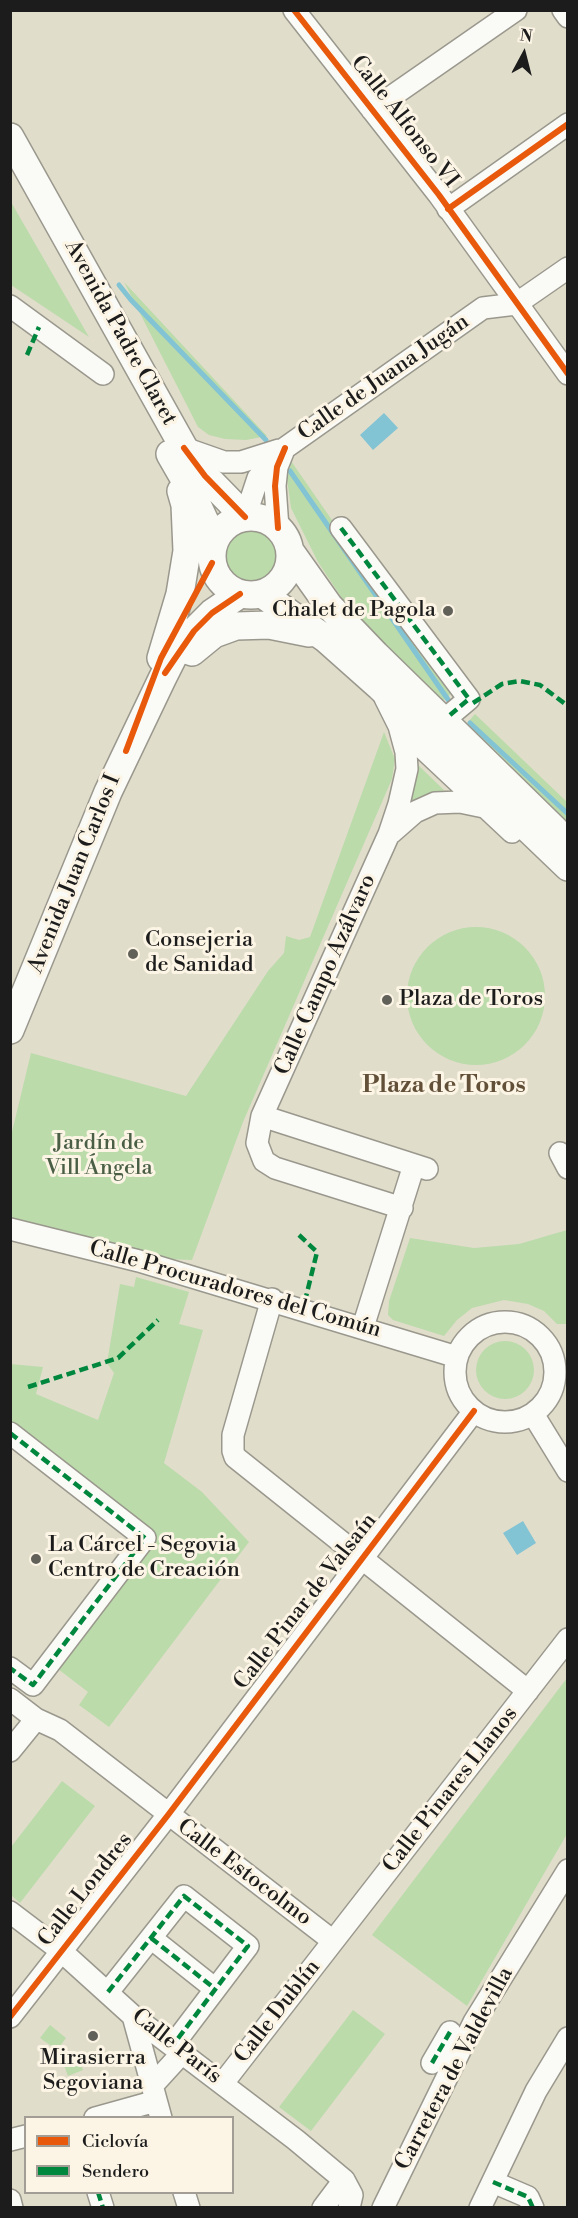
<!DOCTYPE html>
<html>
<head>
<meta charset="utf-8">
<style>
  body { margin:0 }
  #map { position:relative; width:578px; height:2218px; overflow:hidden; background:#e1ddcb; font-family:"Libre Bodoni",serif }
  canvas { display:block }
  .frame { position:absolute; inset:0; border:12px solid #1c1c1c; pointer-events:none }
  .legend { position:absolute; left:24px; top:2116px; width:210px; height:78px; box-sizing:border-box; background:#fcf5e5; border:2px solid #a29e95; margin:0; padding:8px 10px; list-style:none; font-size:18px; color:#1c1c1c }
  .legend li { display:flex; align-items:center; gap:12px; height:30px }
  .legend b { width:30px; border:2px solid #a29e95 }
  .north { position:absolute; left:494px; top:24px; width:60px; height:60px; -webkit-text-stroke:4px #fcf5e5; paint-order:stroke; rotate:7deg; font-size:16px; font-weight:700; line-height:24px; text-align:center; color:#1c1c1c }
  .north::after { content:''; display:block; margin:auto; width:21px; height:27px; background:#1c1c1c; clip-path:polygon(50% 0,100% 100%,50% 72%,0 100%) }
</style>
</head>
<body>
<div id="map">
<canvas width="578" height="2218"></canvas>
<div class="frame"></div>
<ul class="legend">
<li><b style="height:8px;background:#e8590c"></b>Ciclovía</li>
<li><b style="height:8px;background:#00873e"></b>Sendero</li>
</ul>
<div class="north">N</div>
</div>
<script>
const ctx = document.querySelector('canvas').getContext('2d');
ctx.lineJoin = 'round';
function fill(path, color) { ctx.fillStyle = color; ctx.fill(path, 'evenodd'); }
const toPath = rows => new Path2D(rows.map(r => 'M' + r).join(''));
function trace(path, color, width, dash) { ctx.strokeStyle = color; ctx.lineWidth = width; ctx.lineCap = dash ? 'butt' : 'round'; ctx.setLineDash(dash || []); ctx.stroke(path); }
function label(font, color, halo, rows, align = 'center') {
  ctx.font = font + ' "Libre Bodoni",serif'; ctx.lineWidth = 6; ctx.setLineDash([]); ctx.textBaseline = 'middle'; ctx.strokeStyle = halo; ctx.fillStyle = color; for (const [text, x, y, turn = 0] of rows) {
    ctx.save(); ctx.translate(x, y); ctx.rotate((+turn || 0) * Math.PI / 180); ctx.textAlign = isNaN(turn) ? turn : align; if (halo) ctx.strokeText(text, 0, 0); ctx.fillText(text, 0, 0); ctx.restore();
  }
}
const green = toPath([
  [10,202,11,202,89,337,11,285],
  [124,282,267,436,246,440,225,439,209,435,198,427],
  [291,461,452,693,438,705,353,615,318,562,291,508,287,479],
  '224 556a27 27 0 1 1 54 0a27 27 0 1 1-54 0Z',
  [475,714,567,802,567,827,462,729],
  [384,732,395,759,392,779,243,1122,192,1260,167,1259,11,1220,11,1136,31,1053,186,1096,268,971,284,953,286,936,299,940,310,937],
  [416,763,447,793,406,811,415,781],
  '407 996a69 69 0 1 1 138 0a69 69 0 1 1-138 0Z',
  [567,1230,567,1324,557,1324,544,1311,528,1304,504,1300,472,1308,457,1320,444,1336,393,1320,388,1315,389,1301,410,1238,474,1248,519,1244],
  [136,1277,189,1292,179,1324,203,1330,164,1463,202,1492,249,1542,109,1727,79,1705,88,1692,58,1669,156,1535,11,1423,10,1364,43,1367,36,1394,98,1420,114,1373,107,1363,120,1284,134,1287],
  '476 1370a29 29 0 1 1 58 0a29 29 0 1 1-58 0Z',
  [567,1678,567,1834,467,2006,372,1935],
  [62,1781,95,1806,20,1903,11,1895,11,1847],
  [353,2010,385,2034,311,2131,279,2107],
  [50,2025,66,2038,57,2050,40,2038],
  [76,2051,83,2070,68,2076,61,2057]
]);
const water = toPath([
  [384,413,398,428,373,450,360,435],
  [523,1521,536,1543,517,1555,503,1533]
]);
const stream = toPath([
  [119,285,131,300,266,440],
  [290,471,449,701],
  [470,723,568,814]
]);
const minor = toPath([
  [294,10,439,195,568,374],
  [563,10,568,17],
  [372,110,516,10],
  [448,209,568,124],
  [10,306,103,374],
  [184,448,224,462,241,462,279,450],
  [245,517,258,478,285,448,483,308,516,304,568,268],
  [278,528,275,486,277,467,283,452],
  [341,528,469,699,450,715],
  [399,726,512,832],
  [391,833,415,812,435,803,460,802,484,807],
  [566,841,568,842],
  [262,1116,389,834,399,804,407,769,406,752,399,726,385,698],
  [560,1153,568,1168],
  [402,1208,275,1168,264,1161,257,1143,262,1116,427,1169],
  [10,1229,139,1261,457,1357],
  [272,1299,233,1435,233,1451,235,1457,528,1691],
  '455 1372a50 50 0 1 1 100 0a50 50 0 1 1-100 0Z',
  [363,1327,414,1165],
  [533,1414,568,1471],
  [10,1433,145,1538,33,1685,10,1668],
  [10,1699,36,1719,60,1730,333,1941],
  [10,1751,36,1719],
  [10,1912,60,1950,133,2016,296,2140,344,2180,352,2195,349,2208],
  [151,1938,214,1988],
  [108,1992,184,1896,248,1946,173,2045],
  [133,2016,161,2118],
  [10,2017,168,1815,474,1411],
  [432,2063,450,2032],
  [223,2083,568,1639],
  [152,2086,183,2052],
  [95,2118,156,2101],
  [10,2140,26,2136],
  [493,2182,528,2197,533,2208],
  [98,2192,103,2208],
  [184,2192,189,2208],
  [10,2200,12,2208],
  [323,2208,344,2180],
  [383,2208,474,2022,568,1870],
  [480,2208,536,2091,568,2038]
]);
const major = toPath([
  [10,137,184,448,205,476,245,517],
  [170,454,189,487,214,541],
  '212 556a39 39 0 1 1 78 0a39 39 0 1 1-78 0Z',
  [290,551,329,606,376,655,555,830],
  [262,594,326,639,380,687,568,867],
  [192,652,214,634,236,626,269,625,309,633],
  [161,658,180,594,187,551,185,505,181,491],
  [10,1030,108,792,162,679,173,657,194,631,212,613,240,594]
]);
const quiet = toPath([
  [27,355,39,327],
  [341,528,469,699,450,715],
  [473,703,502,684,520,681,540,685,568,706],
  [299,1235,317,1252,303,1309],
  [28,1387,118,1358,158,1320],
  [10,1433,145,1538,33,1685,10,1668],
  [151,1938,214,1988],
  [108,1992,184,1896,248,1946,173,2045],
  [432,2063,450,2032],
  [493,2182,528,2197,533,2208],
  [98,2192,103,2208]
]);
const cycleway = toPath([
  [294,10,439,195,568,374],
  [448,209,568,124],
  [184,448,205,476,245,517],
  [278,528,275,486,277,467,285,448],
  [165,673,194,631,212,613,240,594],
  [126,751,161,658,212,563],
  [10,2017,168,1815,474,1411]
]);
const markers = [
  [448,611,6,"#616059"],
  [133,954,6,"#616059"],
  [387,1000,6,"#616059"],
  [36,1559,6,"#616059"],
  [93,2036,6,"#616059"]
];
const streetNames = [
  ["Calle Alfonso VI",404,122,52],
  ["Avenida Padre Claret",120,333,61],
  ["Calle de Juana Jugán",384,378,-35],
  ["Avenida Juan Carlos I",75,874,-68],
  ["Calle Campo Azálvaro",326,975,-66],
  ["Calle Procuradores del Común",235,1290,16],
  ["Calle Pinar de Valsaín",306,1602,-52],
  ["Calle Pinares Llanos",451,1790,-52],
  ["Calle Estocolmo",244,1873,37],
  ["Calle Londres",86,1890,-52],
  ["Calle Dublín",278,2012,-52],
  ["Calle París",176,2047,38],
  ["Carretera de Valdevilla",455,2069,-62]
];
const poiNames = [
  ["Chalet de Pagola",436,611,"right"],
  ["Consejeria",145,941],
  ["de Sanidad",145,966],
  ["Plaza de Toros",399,1000],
  ["La Cárcel - Segovia",48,1546],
  ["Centro de Creación",48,1571],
  ["Mirasierra",93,2059,"center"],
  ["Segoviana",93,2084,"center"]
];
const parkNames = [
  ["Jardín de",99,1144],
  ["Vill Ángela",99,1169]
];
const neighbourhoodNames = [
  ["Plaza de Toros",444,1086]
];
fill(green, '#bbdbab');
fill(water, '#82c3d4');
trace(stream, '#82c3d4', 5);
trace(minor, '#9a988d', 24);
trace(major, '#9a988d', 30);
trace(minor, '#fafaf7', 21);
trace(major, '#fafaf7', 27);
trace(quiet, '#00873e', 4.5, [9, 4.5]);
trace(cycleway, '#e8590c', 6);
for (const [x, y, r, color] of markers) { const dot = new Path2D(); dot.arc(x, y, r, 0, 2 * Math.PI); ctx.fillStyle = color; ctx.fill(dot); trace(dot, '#fcf5e5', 2); }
label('22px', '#1c1c1c', '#fcf5e5', streetNames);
label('22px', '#1c1c1c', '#fcf5e5', poiNames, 'left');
label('22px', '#495e45', '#fcf5e5', parkNames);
label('bold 24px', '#624f38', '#fcf5e5', neighbourhoodNames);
</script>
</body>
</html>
